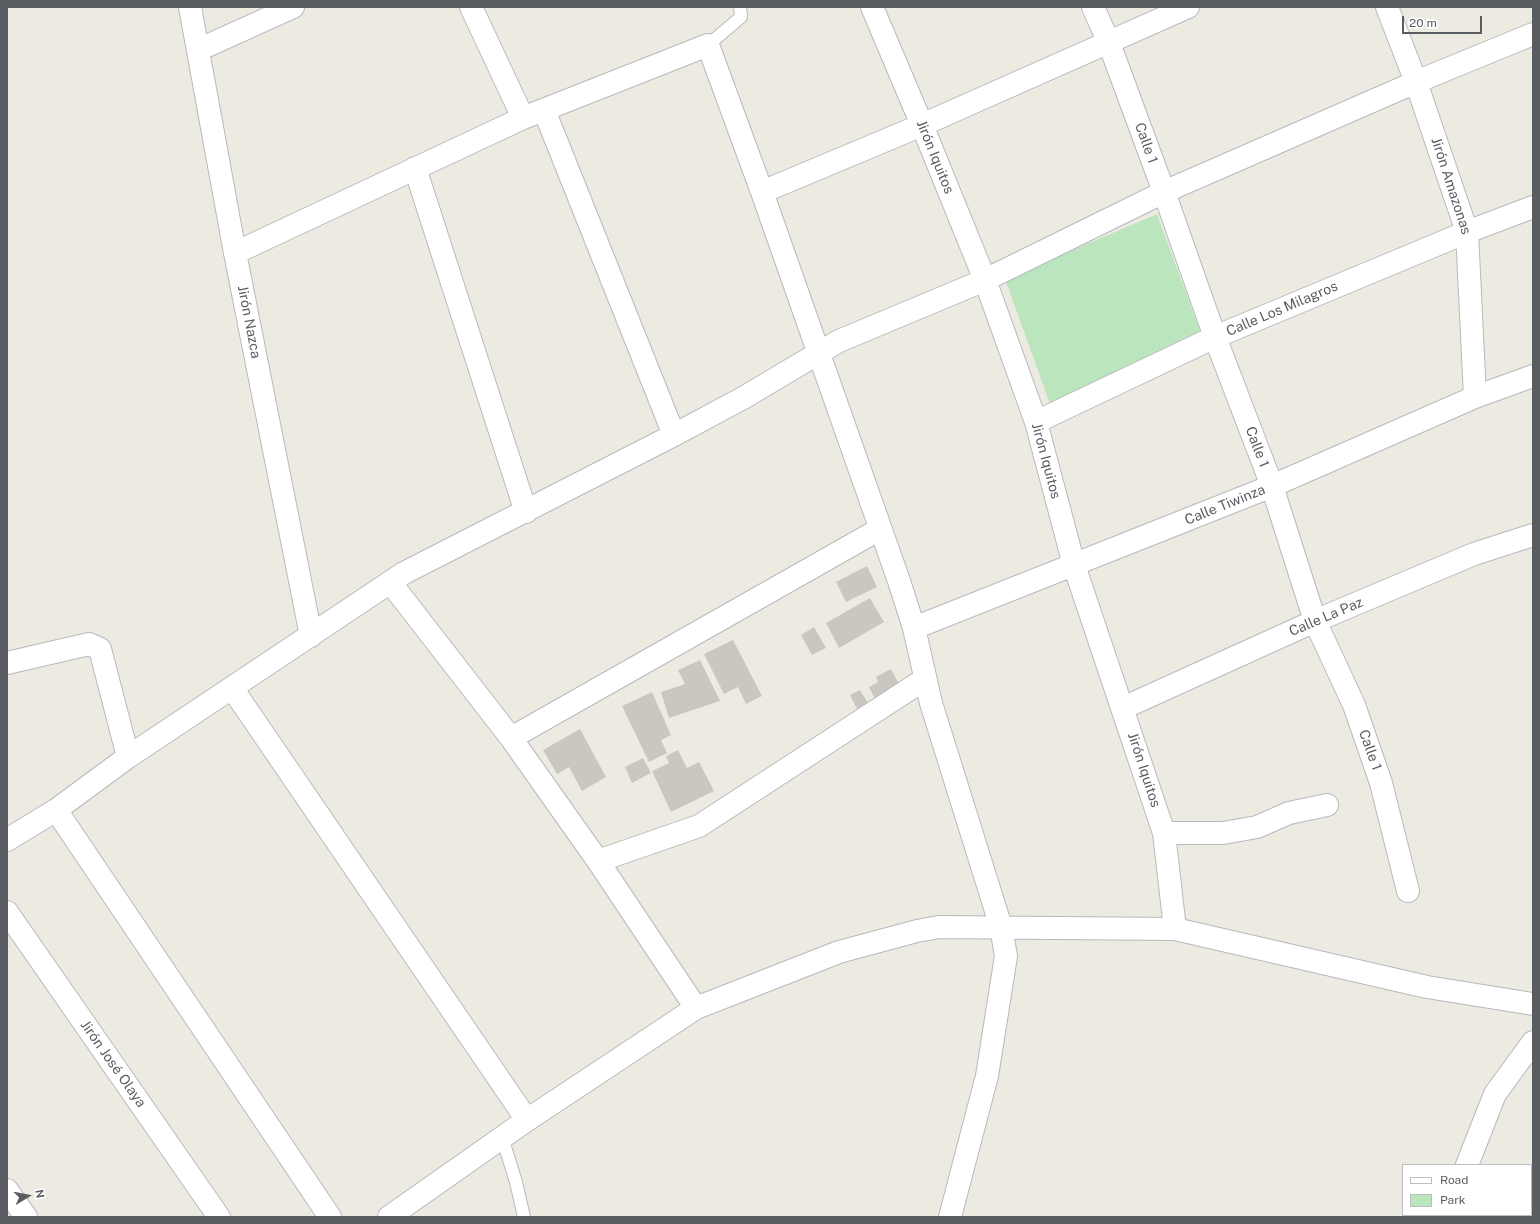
<!DOCTYPE html>
<html>
<head>
<meta charset="utf-8">
<style>
  body { margin:0 }
  #map { position:relative; width:1540px; height:1224px; overflow:hidden; background:#edebe1; font-family:"Public Sans",sans-serif }
  canvas { display:block }
  .frame { position:absolute; inset:0; border:8px solid #595d62; pointer-events:none }
  .legend { position:absolute; left:1402px; top:1164px; width:130px; height:52px; box-sizing:border-box; background:#fff; border:1px solid #bdbec0; margin:0; padding:5px 7px; list-style:none; font-size:12px; color:#595d62 }
  .legend li { display:flex; align-items:center; gap:8px; height:20px }
  .legend b { width:20px; border:1px solid #bdbec0 }
  .north { position:absolute; left:8px; top:1176px; width:40px; height:40px; -webkit-text-stroke:3px #fff; paint-order:stroke; rotate:80deg; font-size:11px; font-weight:700; line-height:16px; text-align:center; color:#595d62 }
  .north::after { content:''; display:block; margin:auto; width:14px; height:18px; background:#595d62; clip-path:polygon(50% 0,100% 100%,50% 72%,0 100%) }
  .scale { position:absolute; left:1402px; top:16px; width:80px; height:18px; box-sizing:border-box; border:2px solid #595d62; border-top:0; padding-left:5px; font-size:12px; line-height:14px; white-space:nowrap; color:#595d62; -webkit-text-stroke:3px #fff; paint-order:stroke }
</style>
</head>
<body>
<div id="map">
<canvas width="1540" height="1224"></canvas>
<div class="frame"></div>
<ul class="legend">
<li><b style="height:5px;background:#fff"></b>Road</li>
<li><b style="height:11px;background:#bbe6bd"></b>Park</li>
</ul>
<div class="north">N</div>
<div class="scale">20 m</div>
</div>
<script>
const ctx = document.querySelector('canvas').getContext('2d');
ctx.lineJoin = 'round';
function fill(path, color) { ctx.fillStyle = color; ctx.fill(path, 'evenodd'); }
const toPath = rows => new Path2D(rows.map(r => 'M' + r).join(''));
function trace(path, color, width, dash) { ctx.strokeStyle = color; ctx.lineWidth = width; ctx.lineCap = dash ? 'butt' : 'round'; ctx.setLineDash(dash || []); ctx.stroke(path); }
function label(font, color, halo, rows, align = 'center') {
  ctx.font = font + ' "Public Sans",sans-serif'; ctx.lineWidth = 3; ctx.setLineDash([]); ctx.textBaseline = 'middle'; ctx.strokeStyle = halo; ctx.fillStyle = color; for (const [text, x, y, turn = 0] of rows) {
    ctx.save(); ctx.translate(x, y); ctx.rotate((+turn || 0) * Math.PI / 180); ctx.textAlign = isNaN(turn) ? turn : align; if (halo) ctx.strokeText(text, 0, 0); ctx.fillText(text, 0, 0); ctx.restore();
  }
}
const green = toPath([
  [1157,214,1200,331,1050,404,1005,279]
]);
const building = toPath([
  [867,566,877,587,846,602,836,582],
  [870,598,884,622,839,648,826,623],
  [814,627,826,648,812,655,801,635],
  [733,640,762,696,746,704,738,687,724,694,704,654],
  [700,660,720,701,669,718,661,692,685,684,678,670],
  [891,669,901,688,876,701,869,687,878,682,876,677],
  [860,690,868,703,857,709,850,695],
  [652,692,671,735,661,740,667,753,649,762,622,706],
  [580,729,606,777,582,791,569,767,557,774,543,750],
  [678,750,687,768,699,762,714,791,671,812,652,771,669,763,666,756],
  [643,758,651,773,632,783,625,767]
]);
const service = toPath([
  [708,45,741,17,740,7],
  [502,1137,516,1182,524,1217]
]);
const minor = toPath([
  [190,7,235,253,311,636],
  [471,7,523,118],
  [872,7,922,125,985,280,1036,422,1074,565,1164,833,1175,929],
  [1093,7,1109,43,1164,192,1215,337,1272,486,1315,621,1354,705,1381,783,1408,891],
  [1387,7,1416,82,1467,232,1475,397],
  [198,50,293,7],
  [544,110,674,435],
  [415,168,526,512],
  [762,192,922,125,1188,7],
  [235,253,523,118,708,45,762,192,899,581,914,628,931,703,1001,927,1006,956,987,1076,950,1217],
  [1036,422,1215,337,1467,232,1533,207],
  [390,582,511,738,598,861,696,1008],
  [914,628,1272,486,1475,397,1533,376],
  [7,663,89,644,100,649,128,757],
  [232,688,527,1120],
  [1123,708,1315,621,1474,554,1533,535],
  [511,738,880,529],
  [56,810,330,1217],
  [1164,833,1223,833,1257,827,1289,813,1327,805],
  [7,840,56,810,128,757,404,573,674,435,743,398,839,341,985,280,1164,192,1416,82,1533,34],
  [598,861,699,826,925,679],
  [7,912,219,1217],
  [1467,1165,1495,1094,1533,1042],
  [7,1190,26,1217],
  [389,1217,527,1120,696,1008,839,952,917,931,939,927,1175,929,1427,987,1533,1004],
  [1448,1217,1448,1215]
]);
const streetNames = [
  ["Calle 1",1146,143,70],
  ["Jirón Iquitos",935,157,68],
  ["Jirón Amazonas",1451,186,72],
  ["Calle Los Milagros",1282,309,-23],
  ["Jirón Nazca",249,322,79],
  ["Calle 1",1257,447,69],
  ["Jirón Iquitos",1046,461,75],
  ["Calle Tiwinza",1225,505,-22],
  ["Calle La Paz",1326,617,-23],
  ["Calle 1",1370,750,70],
  ["Jirón Iquitos",1144,770,72],
  ["Jirón José Olaya",113,1064,55]
];
fill(green, '#bbe6bd');
fill(building, '#cac7c0');
trace(service, '#b6b9be', 14);
trace(minor, '#b6b9be', 24);
trace(service, '#fff', 12);
trace(minor, '#fff', 22);
label('14px', '#595d62', '#fff', streetNames);
</script>
</body>
</html>
